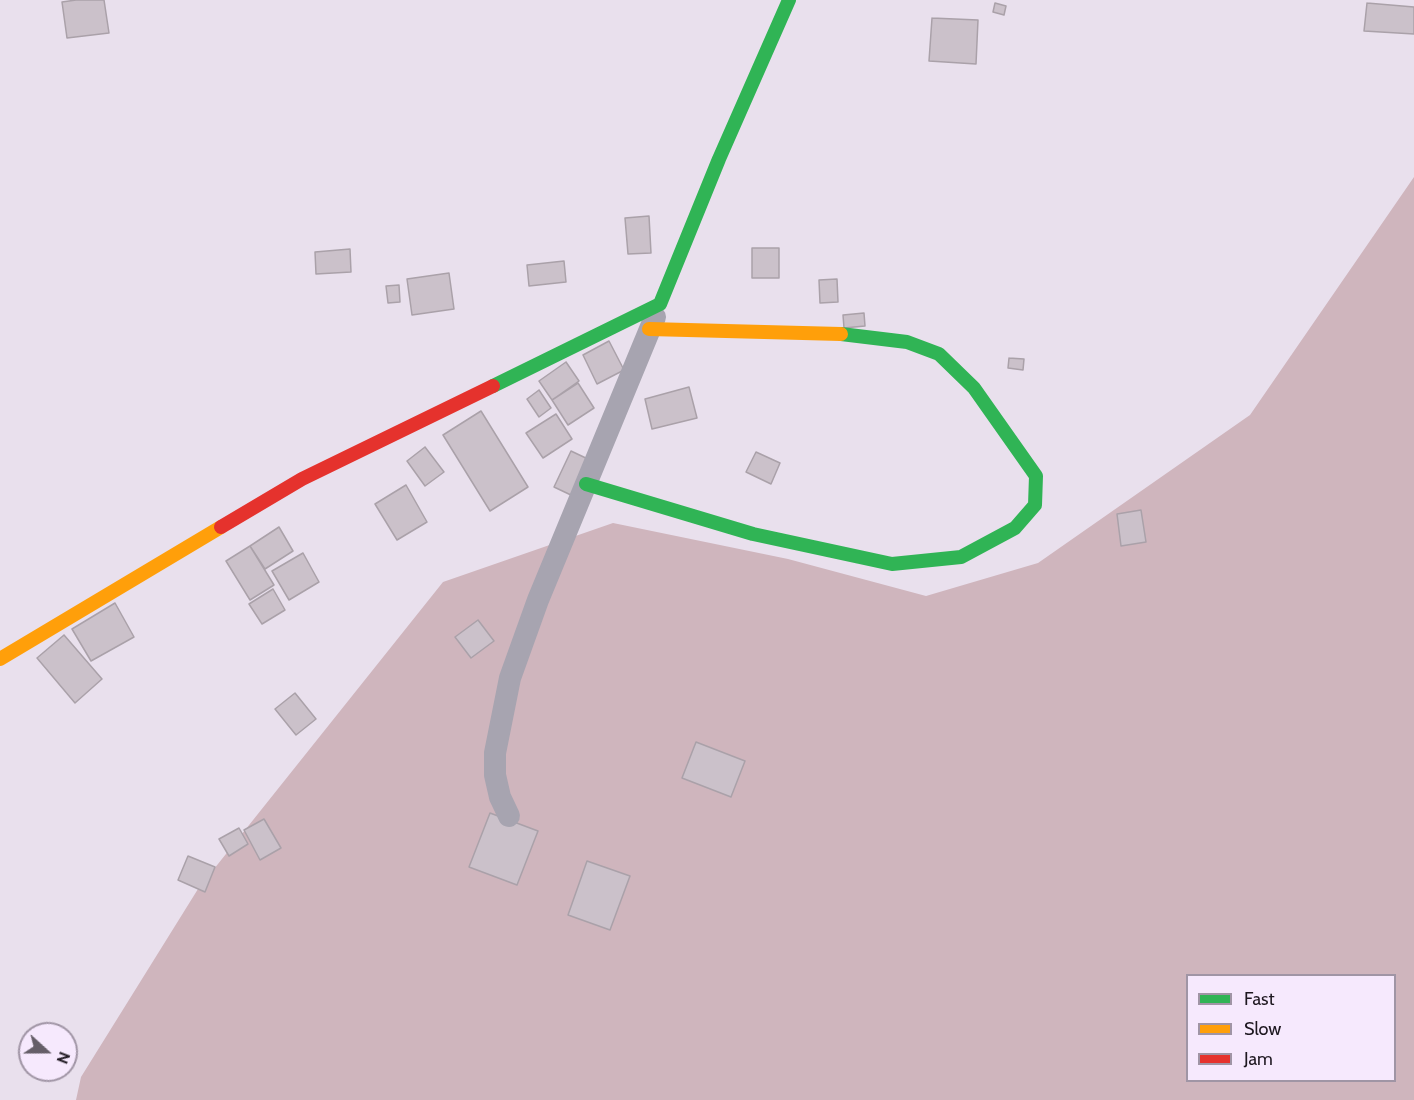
<!DOCTYPE html>
<html>
<head>
<meta charset="utf-8">
<style>
  body { margin:0 }
  #map { position:relative; width:1414px; height:1100px; overflow:hidden; background:#e9e0ed; font-family:Cabin,sans-serif }
  canvas { display:block }
  .legend { position:absolute; left:1186px; top:974px; width:210px; height:108px; box-sizing:border-box; background:#f6e9fd; border:2px solid #a095a5; margin:0; padding:8px 10px; list-style:none; font-size:18px; color:#1e1820 }
  .legend li { display:flex; align-items:center; gap:12px; height:30px }
  .legend b { width:30px; border:2px solid #a095a5 }
  .north { position:absolute; left:18px; top:1022px; width:60px; height:60px; box-sizing:border-box; background:#f6e9fd; border:2px solid #a095a5; border-radius:50%; rotate:111deg; font-size:16px; font-weight:700; line-height:24px; text-align:center; color:#1e1820 }
  .north::after { content:''; display:block; margin:auto; width:21px; height:27px; background:#655e68; clip-path:polygon(50% 0,100% 100%,50% 72%,0 100%) }
</style>
</head>
<body>
<div id="map">
<canvas width="1414" height="1100"></canvas>
<ul class="legend">
<li><b style="height:8px;background:#30b455"></b>Fast</li>
<li><b style="height:8px;background:#ff9f0a"></b>Slow</li>
<li><b style="height:8px;background:#e5322d"></b>Jam</li>
</ul>
<div class="north">N</div>
</div>
<script>
const ctx = document.querySelector('canvas').getContext('2d');
ctx.lineJoin = 'round';
function fill(path, color) { ctx.fillStyle = color; ctx.fill(path, 'evenodd'); }
const toPath = rows => new Path2D(rows.map(r => 'M' + r).join(''));
function trace(path, color, width, dash) { ctx.strokeStyle = color; ctx.lineWidth = width; ctx.lineCap = dash ? 'butt' : 'round'; ctx.setLineDash(dash || []); ctx.stroke(path); }
const forest = toPath([
  [1414,177,1414,1100,76,1100,81,1077,198,889,443,582,613,523,788,559,926,596,1038,563,1250,415],
  [1188,976,1394,976,1394,1080,1188,1080]
]);
const building = toPath([
  [76,0,104,0,109,33,67,38,62,2,76,0],
  [995,3,1006,6,1004,15,993,12,995,3],
  [1367,3,1414,7,1414,34,1364,31,1367,3],
  [932,18,978,20,976,64,929,61,932,18],
  [649,216,651,253,628,254,625,218,649,216],
  [752,248,779,248,779,278,752,278,752,248],
  [350,249,351,272,316,274,315,252,350,249],
  [564,261,566,282,529,286,527,265,564,261],
  [449,273,454,309,412,315,407,279,449,273],
  [837,279,838,302,820,303,819,280,837,279],
  [399,285,400,302,388,303,386,286,399,285],
  [864,313,865,326,844,328,843,315,864,313],
  [609,341,624,370,597,384,583,355,609,341],
  [1009,358,1024,359,1023,370,1008,368,1009,358],
  [566,362,579,381,552,400,539,381,566,362],
  [578,383,594,408,568,425,552,400,578,383],
  [689,387,697,418,652,429,645,399,689,387],
  [539,390,551,408,539,417,527,399,539,390],
  [481,411,528,487,490,511,443,435,481,411],
  [556,414,572,439,543,458,526,433,556,414],
  [425,447,444,472,425,486,407,461,425,447],
  [571,451,590,460,573,496,554,487,571,451],
  [756,452,780,463,771,484,746,472,756,452],
  [406,485,427,522,397,540,375,504,406,485],
  [1141,510,1146,542,1121,546,1117,514,1141,510],
  [279,527,293,551,265,569,250,546,279,527],
  [250,546,274,585,250,600,226,561,250,546],
  [303,553,319,582,289,600,272,571,303,553],
  [273,589,285,610,262,624,249,604,273,589],
  [115,603,134,637,91,661,72,629,115,603],
  [478,620,494,641,471,658,455,637,478,620],
  [64,635,102,679,75,703,37,658,64,635],
  [295,693,316,719,296,735,275,709,295,693],
  [696,742,745,761,731,797,682,778,696,742],
  [490,813,538,831,517,885,469,867,490,813],
  [264,819,281,848,260,860,244,830,264,819],
  [239,828,248,844,229,856,219,839,239,828],
  [188,856,215,867,205,892,178,880,188,856],
  [587,861,630,876,610,930,568,915,587,861]
]);
const street = toPath([
  [509,816,500,797,495,775,495,753,510,678,538,600,655,317]
]);
const fast = toPath([
  [493,386,660,304,719,159,789,0],
  [586,484,753,534,892,564,961,557,1015,528,1035,505,1036,476,974,388,939,354,907,342,841,334]
]);
const slow = toPath([
  [649,329,841,334],
  [0,659,221,527]
]);
const jam = toPath([
  [221,527,302,479,493,386]
]);
fill(forest, '#cfb5bd');
fill(building, '#cbc1ca');
trace(building, '#aaa1a9', 1.5);
trace(street, '#a7a4b0', 22);
trace(fast, '#30b455', 14);
trace(slow, '#ff9f0a', 14);
trace(jam, '#e5322d', 14);
</script>
</body>
</html>
